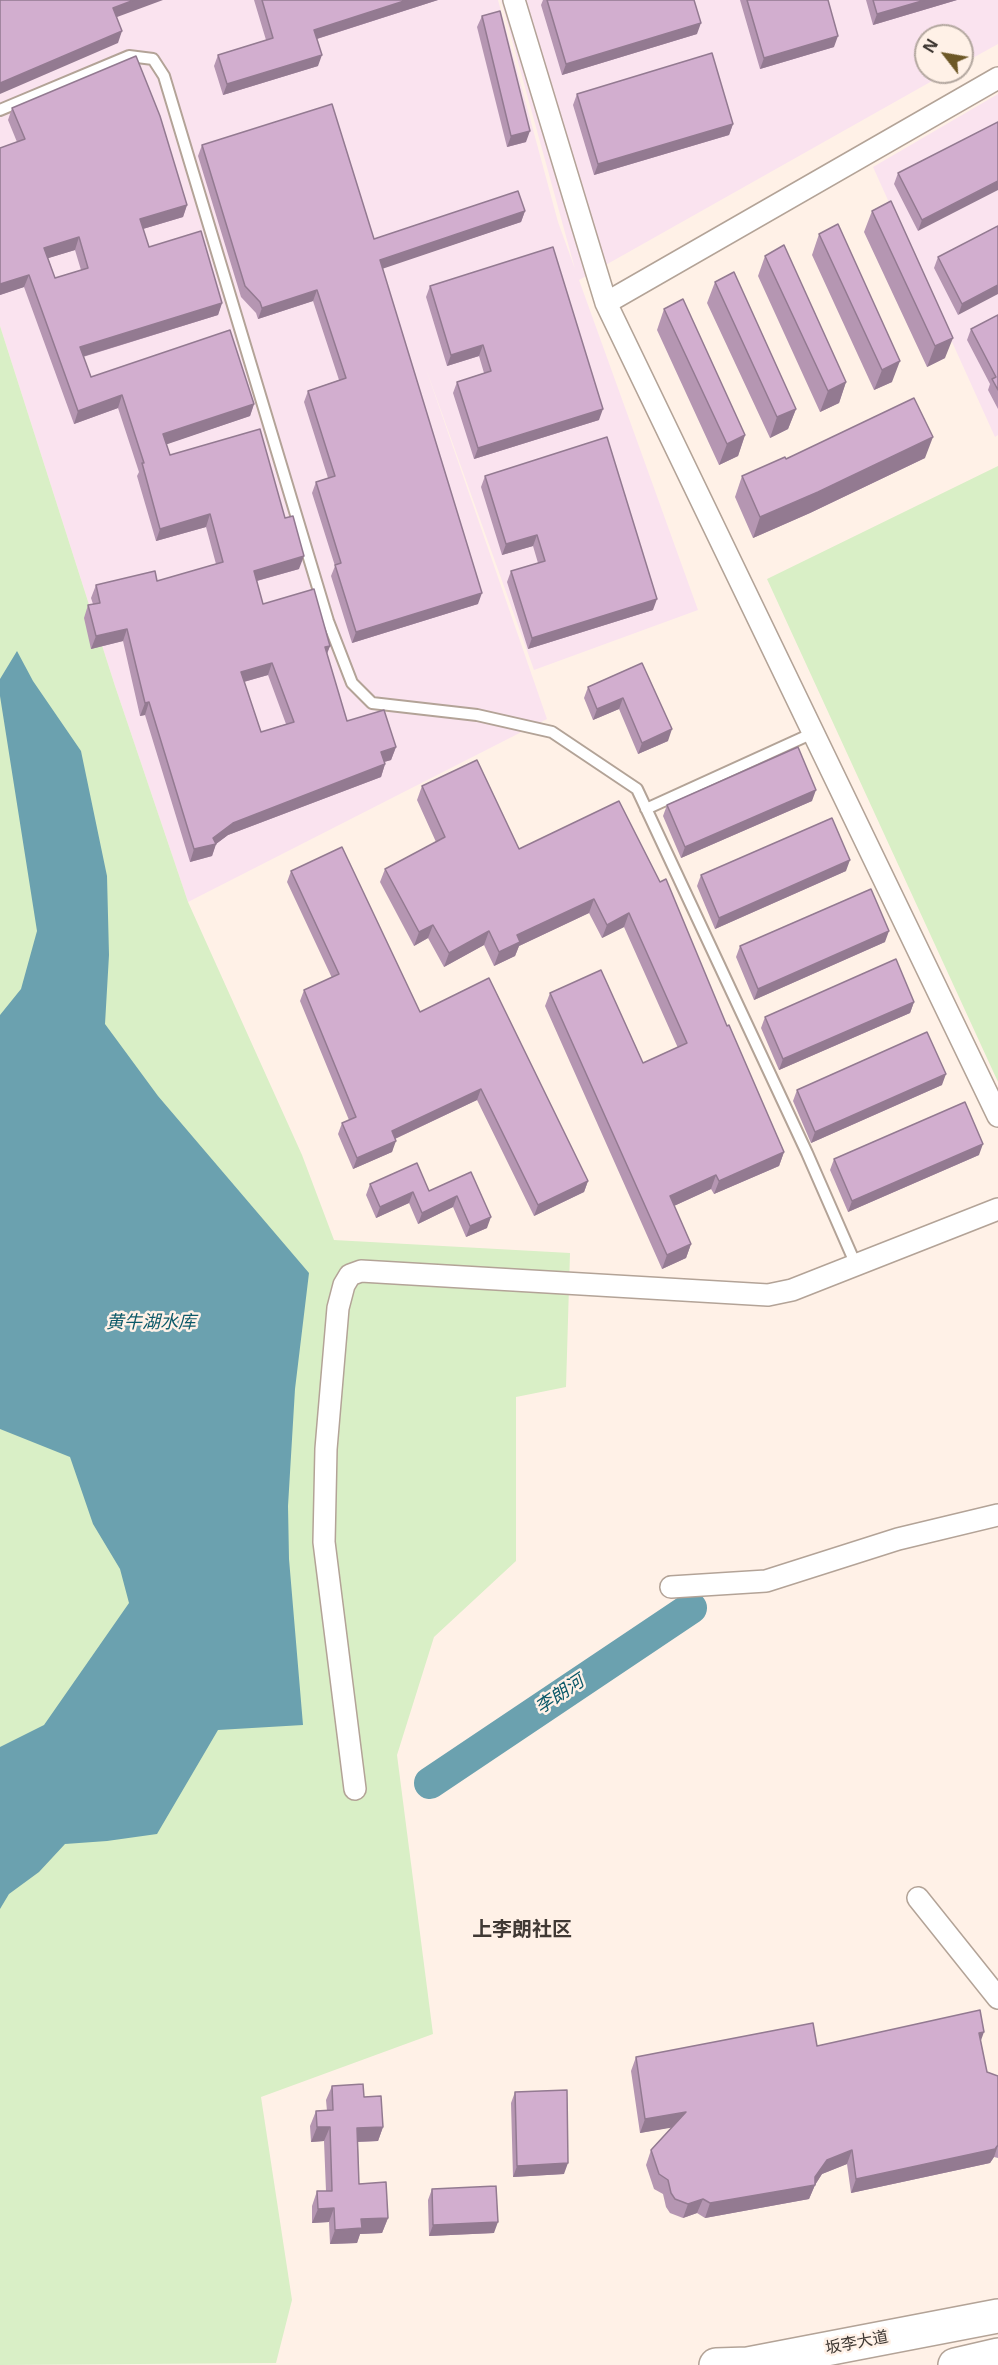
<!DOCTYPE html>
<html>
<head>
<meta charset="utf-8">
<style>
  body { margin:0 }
  #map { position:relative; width:998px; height:2365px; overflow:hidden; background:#fff1e7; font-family:"Noto Sans",sans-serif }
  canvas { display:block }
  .north { position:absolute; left:914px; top:24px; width:60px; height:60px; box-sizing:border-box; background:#fff1e7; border:2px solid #b3a79f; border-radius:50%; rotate:301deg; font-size:16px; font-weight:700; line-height:24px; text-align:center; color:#403934 }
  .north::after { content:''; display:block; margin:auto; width:21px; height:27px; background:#6d5827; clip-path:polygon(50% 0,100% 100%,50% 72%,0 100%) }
</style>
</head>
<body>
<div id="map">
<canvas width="998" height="2365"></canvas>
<div class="north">N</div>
</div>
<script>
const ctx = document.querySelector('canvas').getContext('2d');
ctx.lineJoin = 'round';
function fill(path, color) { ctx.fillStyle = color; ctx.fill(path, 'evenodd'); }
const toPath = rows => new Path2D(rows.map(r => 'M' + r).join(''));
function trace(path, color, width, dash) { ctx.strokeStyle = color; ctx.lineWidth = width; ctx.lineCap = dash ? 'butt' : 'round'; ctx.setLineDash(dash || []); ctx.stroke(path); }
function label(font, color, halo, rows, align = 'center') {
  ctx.font = font + ' "Noto Sans","Noto Sans SC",sans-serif'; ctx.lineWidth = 5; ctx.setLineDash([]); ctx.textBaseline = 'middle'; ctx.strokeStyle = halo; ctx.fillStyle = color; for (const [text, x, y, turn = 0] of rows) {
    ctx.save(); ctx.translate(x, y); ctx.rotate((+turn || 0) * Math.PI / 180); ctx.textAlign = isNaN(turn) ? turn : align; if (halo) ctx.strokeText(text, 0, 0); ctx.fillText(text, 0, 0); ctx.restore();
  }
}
const industrial = toPath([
  [0,0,498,0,558,222,575,269,501,0,998,0,998,44,962,64,962,36,926,36,926,72,948,72,579,280,698,610,534,670,425,366,547,719,188,902,115,686,0,326],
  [998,94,998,435,995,437,873,167]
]);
const green = toPath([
  [0,326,115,686,188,902,302,1155,334,1240,570,1253,566,1387,516,1397,516,1561,434,1637,397,1755,433,2034,261,2097,292,2300,276,2363,0,2365],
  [998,466,998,1082,767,579]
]);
const water = toPath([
  [17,651,33,681,81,751,107,876,109,955,105,1024,158,1096,309,1273,295,1389,288,1506,289,1559,303,1725,218,1730,157,1834,107,1841,65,1844,39,1872,9,1894,0,1909,0,1747,44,1725,129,1603,120,1569,93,1524,70,1457,0,1429,0,1015,21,989,37,931,0,696,0,679]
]);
const river = toPath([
  [430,1783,691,1608]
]);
const lane = toPath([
  [0,110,129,56,153,59,164,76,328,621,352,683,372,703,477,715,552,732,637,789,807,1153,856,1265],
  [646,809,813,733]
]);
const street = toPath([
  [514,0,606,303,998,1116],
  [606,303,998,78],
  [671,1587,766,1581,898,1539,998,1515],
  [355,1789,324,1542,326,1449,338,1308,344,1285,350,1275,361,1271,768,1295,792,1290,998,1209],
  [918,1898,998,1998]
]);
const primary = toPath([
  [716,2365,748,2364,998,2316],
  [955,2365,998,2355]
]);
const wall = toPath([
  [254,0,438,0,317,39,318,66,223,95,214,66,218,55,266,40],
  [543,0,694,0,697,34,562,75,541,5],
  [740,0,828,0,834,47,760,69],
  [866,0,957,0,873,25],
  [482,16,526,142,507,147,477,27],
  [577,94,733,124,729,135,594,175,573,105],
  [12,108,187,205,183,217,143,229,149,247,222,303,218,315,83,357,91,377,254,404,250,416,166,444,170,455,299,569,257,581,263,604,330,646,327,654,347,721,396,747,391,760,384,762,385,764,381,777,228,835,216,844,212,856,190,862,145,715,140,716,123,641,91,649,84,618,88,605,93,604,91,598,96,585,157,581,216,564,206,527,156,541,137,476,139,472,118,408,74,424,24,287,0,295,0,148,17,142,8,120],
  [75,250,81,270,55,278,48,258],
  [268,675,286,724,261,732,244,682],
  [998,122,918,231,894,184,898,173],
  [202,145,374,239,525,211,521,222,382,268,478,604,352,643,331,576,335,566,312,493,316,482,328,478,304,402,308,391,339,380,313,301,258,319,256,313,241,297,198,156],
  [872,211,945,358,927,367,864,232],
  [998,226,958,315,934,268,938,257],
  [819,234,892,382,874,390,812,255],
  [765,256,846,382,839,403,820,412,758,276],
  [715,282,796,409,788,429,770,438,707,303],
  [430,286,599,420,474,459,453,393,457,382,484,373,479,356,447,366,426,297],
  [664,309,745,435,738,456,719,465,657,330],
  [998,315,998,409,988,390,990,384,967,340,971,329],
  [925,458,810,513,753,538,735,497,742,476,786,459],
  [485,476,653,610,528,649,507,582,511,571,538,563,533,546,502,555,481,487],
  [642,663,668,741,638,754,619,709,593,720,584,698,588,687],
  [422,786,519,849,619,801,727,1026,784,1152,779,1166,714,1194,711,1189,674,1206,691,1244,686,1258,662,1269,545,1006,550,993,643,1063,678,1048,624,927,602,938,589,913,519,946,515,956,494,966,484,945,444,967,428,938,414,946,380,882,385,869,436,842,417,800],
  [812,801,681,858,663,816,667,805],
  [291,871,420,1012,588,1181,584,1192,534,1216,477,1100,395,1139,392,1152,353,1169,338,1134,342,1123,349,1120,300,1001,304,990,332,978,287,882],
  [846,871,715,929,697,886,701,875],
  [885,942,754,1000,736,957,740,946],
  [914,1002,910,1013,779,1070,761,1028,765,1017],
  [942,1085,811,1143,793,1101,797,1090],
  [979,1155,848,1212,830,1170,834,1159],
  [471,1172,487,1228,466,1237,453,1207,418,1224,409,1203,376,1218,366,1195,370,1184,429,1191],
  [981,2042,987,2072,998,2076,998,2158,994,2157,990,2163,851,2193,847,2164,822,2174,815,2185,809,2199,705,2218,697,2213,683,2218,670,2213,666,2207,663,2194,654,2189,646,2165,651,2150,672,2127,640,2133,631,2071,636,2057,817,2046],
  [332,2086,364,2097,383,2127,378,2141,358,2142,359,2184,388,2218,382,2233,360,2234,357,2243,330,2244,329,2222,312,2223,312,2206,317,2191,326,2191,324,2141,311,2142,310,2126,316,2111,327,2111,326,2100],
  [515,2092,564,2174,513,2177,511,2103],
  [432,2189,494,2233,429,2236,428,2200]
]);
const shadedWall = toPath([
  [134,0,163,0,109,20,113,8],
  [407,0,438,0,310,41,314,30],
  [925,0,957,0,873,25,877,14],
  [701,23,697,34,562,75,566,64],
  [122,31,118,43,0,94,0,83],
  [838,36,834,47,760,69,764,58],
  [322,55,318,66,223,95,227,84],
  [733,124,729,135,594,175,598,164],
  [530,131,526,142,507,147,511,136],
  [998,181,998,190,918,231,922,220],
  [187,205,183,217,136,231,140,219],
  [525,211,521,222,376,271,380,260],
  [79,237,75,250,39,261,44,248],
  [29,275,24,287,0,295,0,284],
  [998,285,998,294,958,315,962,304],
  [317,290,313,301,258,319,262,308],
  [222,303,218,315,75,359,80,347],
  [953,338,945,358,927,367,935,346],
  [483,345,479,356,447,366,451,355],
  [900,361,892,382,874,390,882,370],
  [846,382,839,403,820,412,828,391],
  [122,395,118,408,74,424,78,411],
  [254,404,250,416,159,447,163,434],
  [603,409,599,420,474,459,478,448],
  [796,409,788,429,770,438,777,417],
  [745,435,738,456,719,465,727,444],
  [933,437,925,458,810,513,753,538,760,517],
  [210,514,206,527,156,541,160,529],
  [537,535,533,546,502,555,506,544],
  [304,556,299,569,249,583,254,571],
  [482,593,478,604,352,643,356,632],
  [657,599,653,610,528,649,532,638],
  [127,629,123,641,91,649,96,636],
  [330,646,325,658,325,647],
  [272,663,268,675,236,684,241,672],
  [623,698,619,709,593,720,597,709],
  [149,702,145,715,140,716,145,703],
  [672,729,668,741,638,754,642,743],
  [396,747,391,760,377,764,381,752],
  [385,764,381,777,228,835,216,844,212,856,190,862,194,849,213,838,233,823],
  [816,790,812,801,681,858,685,847],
  [850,860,846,871,715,929,719,918],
  [594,899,589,913,519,946,515,956,494,966,499,952,517,935],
  [629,913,624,927,602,938,607,925],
  [433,925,428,938,414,946,419,932],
  [489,931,484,945,444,967,449,953],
  [889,931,885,942,754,1000,758,989],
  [914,1002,910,1013,779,1070,783,1059],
  [946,1074,942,1085,811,1143,815,1132],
  [481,1089,477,1100,388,1142,392,1131],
  [396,1141,392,1152,353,1169,357,1158],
  [983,1144,979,1155,848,1212,852,1201],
  [784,1152,779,1166,714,1194,719,1181],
  [716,1175,711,1189,665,1210,670,1196],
  [588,1181,584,1192,534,1216,538,1205],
  [413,1192,409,1203,376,1218,380,1207],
  [457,1196,453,1207,418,1224,422,1213],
  [491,1217,487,1228,466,1237,470,1226],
  [691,1244,686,1258,662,1269,667,1255],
  [984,2032,979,2046,979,2033],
  [686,2112,681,2126,640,2133,645,2119],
  [317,2127,330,2127,324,2141,311,2142],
  [383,2127,378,2141,352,2142,357,2128],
  [998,2145,994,2157,990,2163,851,2193,856,2179],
  [852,2150,847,2164,822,2174,815,2185,809,2199,705,2218,710,2203,815,2177,827,2160],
  [568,2163,564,2174,513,2177,517,2166],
  [703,2199,697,2213,683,2218,688,2204],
  [334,2208,329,2222,312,2223,318,2209],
  [388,2218,382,2233,360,2234,357,2243,330,2244,335,2230,361,2219],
  [498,2222,494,2233,429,2236,433,2225]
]);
const building = toPath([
  [0,0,134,0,113,8,122,31,0,83,0,0],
  [262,0,407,0,314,30,322,55,227,84,218,55,273,38,262,0],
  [547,0,694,0,701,23,566,64,547,0],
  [747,0,828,0,838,36,764,58,747,0],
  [873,0,925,0,877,14,873,0],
  [500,11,530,131,511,136,482,16,500,11],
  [712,53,733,124,598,164,577,94,712,53],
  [136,56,160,116,187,205,140,219,149,247,201,231,222,303,80,347,91,377,230,330,254,404,163,434,170,455,260,429,285,518,293,516,304,556,254,571,263,604,314,589,330,646,325,647,347,721,384,710,396,747,381,752,385,764,233,823,213,838,216,844,194,849,149,702,145,703,127,629,96,636,88,605,100,603,96,585,155,571,157,581,223,562,210,514,160,529,142,463,144,463,122,395,78,411,29,275,0,284,0,148,25,139,12,108,136,56],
  [79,237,88,268,55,278,44,248,79,237],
  [272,663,294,722,261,732,241,672,272,663],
  [332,104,374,239,518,191,525,211,380,260,482,593,356,632,335,565,341,563,316,482,335,476,308,391,346,378,317,290,262,308,260,302,245,286,202,145,332,104],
  [998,122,998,181,922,220,898,173,998,122],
  [891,201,953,338,935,346,872,211,891,201],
  [838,224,900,361,882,370,819,234,838,224],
  [998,226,998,285,962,304,938,257,998,226],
  [784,245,846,382,828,391,765,256,784,245],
  [553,247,603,409,478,448,457,382,491,371,483,345,451,355,430,286,553,247],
  [734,272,796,409,777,417,715,282,734,272],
  [683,299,745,435,727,444,664,309,683,299],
  [998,315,998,390,992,379,996,377,971,329,998,315],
  [914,398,933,437,818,492,760,517,742,476,785,457,786,459,914,398],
  [607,437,657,599,532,638,511,571,545,561,537,535,506,544,485,476,607,437],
  [642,663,672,729,642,743,623,698,597,709,588,687,642,663],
  [798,747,816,790,685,847,667,805,798,747],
  [477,760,519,849,619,801,660,882,666,879,727,1026,729,1025,784,1152,719,1181,716,1175,670,1196,691,1244,667,1255,550,993,601,970,643,1063,687,1043,629,913,607,925,594,899,517,935,520,942,499,952,489,931,449,953,433,925,419,932,385,869,445,837,422,786,477,760],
  [832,818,850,860,719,918,701,875,832,818],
  [342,847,420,1012,489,978,588,1181,538,1205,481,1089,392,1131,396,1141,357,1158,342,1123,356,1117,304,990,339,974,291,871,342,847],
  [871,889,889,931,758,989,740,946,871,889],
  [896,959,914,1002,783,1059,765,1017,896,959],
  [927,1032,946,1074,815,1132,797,1090,927,1032],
  [965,1102,983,1144,852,1201,834,1159,965,1102],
  [417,1163,429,1191,471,1172,491,1217,470,1226,457,1196,422,1213,413,1192,380,1207,370,1184,417,1163],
  [980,2010,984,2032,979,2033,987,2072,998,2076,998,2145,995,2149,856,2179,852,2150,827,2160,815,2177,815,2185,710,2203,703,2199,688,2204,675,2199,671,2193,668,2180,659,2174,651,2150,686,2112,645,2119,636,2057,813,2023,817,2046,980,2010],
  [363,2084,364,2097,381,2096,383,2127,357,2128,359,2184,386,2182,388,2218,361,2219,362,2228,335,2230,334,2208,318,2209,317,2191,332,2191,330,2127,317,2127,316,2111,333,2110,332,2086,363,2084],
  [567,2090,568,2163,517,2166,515,2092,567,2090],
  [496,2186,498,2222,433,2225,432,2189,496,2186]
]);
const streetNames = [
  ["坂李大道",857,2343,-11]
];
const waterNames = [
  ["黄牛湖水库",151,1323],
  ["李朗河",560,1695,-34]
];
const quarterNames = [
  ["上李朗社区",522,1930]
];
fill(industrial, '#fae3ef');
fill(green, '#d9efc6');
fill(water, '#6ba1af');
trace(river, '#6ba1af', 32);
trace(lane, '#b3a397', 14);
trace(street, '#b3a397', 24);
trace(primary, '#b3a397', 36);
trace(lane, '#fff', 10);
trace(street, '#fff', 21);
trace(primary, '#fff', 33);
fill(wall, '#b596b2');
fill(shadedWall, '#937a91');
fill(building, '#d2aecf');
trace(building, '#937a91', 1.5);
label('16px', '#403934', '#fff1e7', streetNames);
label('italic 18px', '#0c5969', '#fff1e7', waterNames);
label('bold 20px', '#403934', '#fff1e7', quarterNames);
</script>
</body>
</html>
